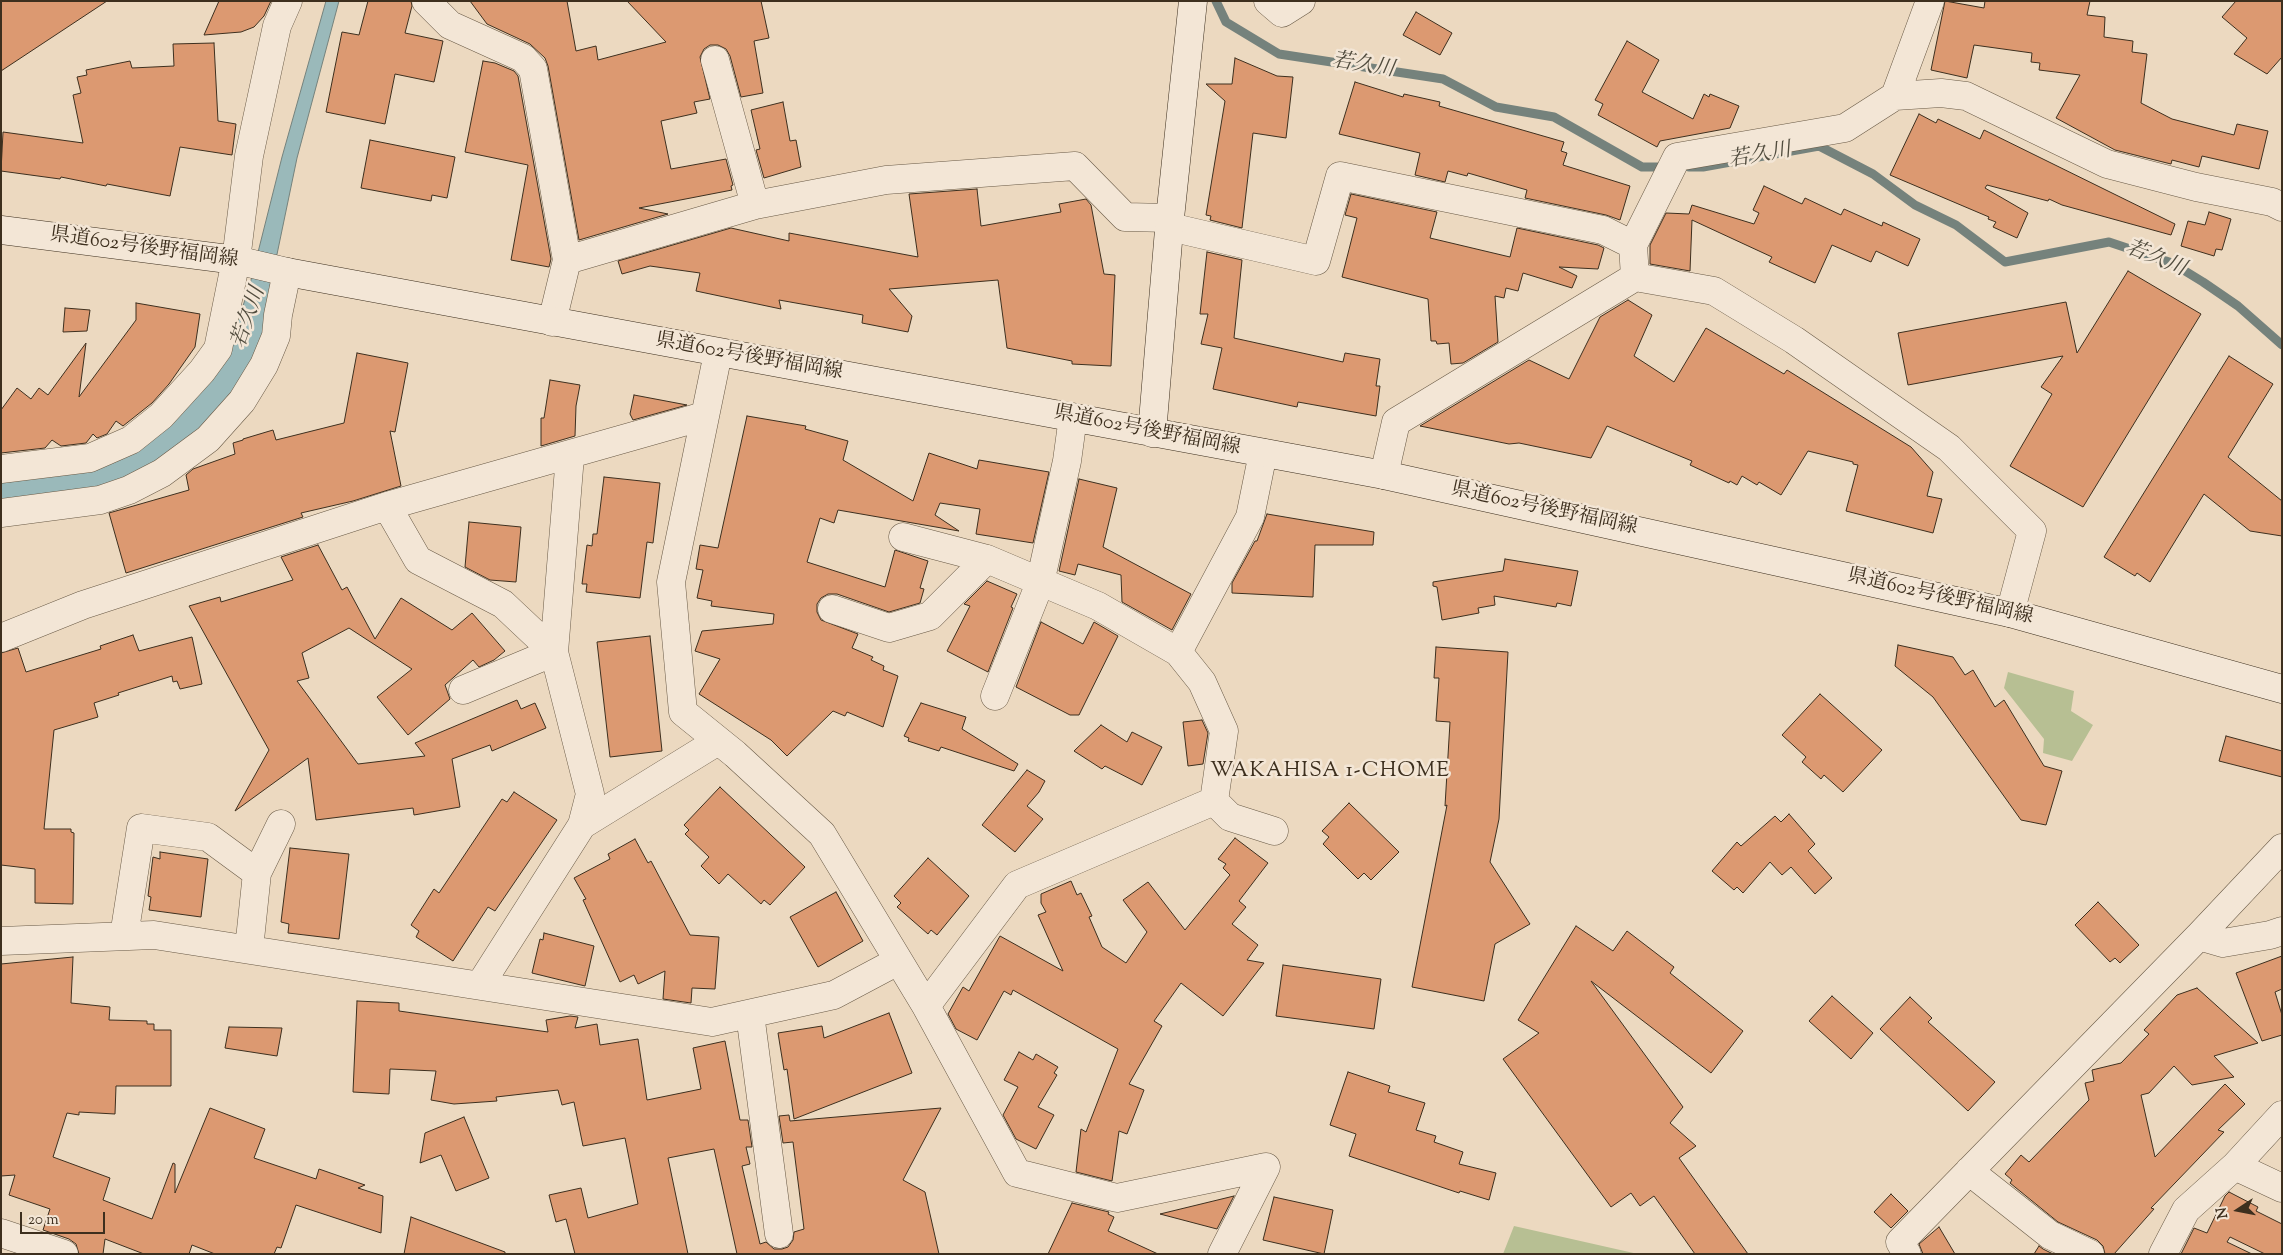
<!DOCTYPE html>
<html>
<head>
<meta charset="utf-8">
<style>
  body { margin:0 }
  #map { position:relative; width:2283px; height:1255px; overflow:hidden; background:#ecd9c0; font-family:"Sorts Mill Goudy",serif }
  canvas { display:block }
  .frame { position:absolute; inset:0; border:2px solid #3d2f1e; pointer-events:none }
  .north { position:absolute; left:2213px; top:1185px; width:50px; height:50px; -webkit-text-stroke:4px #f3e6d6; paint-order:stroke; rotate:259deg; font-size:14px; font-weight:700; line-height:20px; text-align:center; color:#3d2f1e }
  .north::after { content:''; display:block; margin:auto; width:18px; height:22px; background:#3d2f1e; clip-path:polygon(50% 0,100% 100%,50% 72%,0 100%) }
  .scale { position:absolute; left:20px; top:1212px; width:85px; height:22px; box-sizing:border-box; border:2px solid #3d2f1e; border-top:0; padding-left:6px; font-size:15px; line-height:18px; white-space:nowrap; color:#3d2f1e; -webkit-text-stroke:4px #f3e6d6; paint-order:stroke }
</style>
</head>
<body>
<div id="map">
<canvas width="2283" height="1255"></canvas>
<div class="frame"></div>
<div class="north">N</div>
<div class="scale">20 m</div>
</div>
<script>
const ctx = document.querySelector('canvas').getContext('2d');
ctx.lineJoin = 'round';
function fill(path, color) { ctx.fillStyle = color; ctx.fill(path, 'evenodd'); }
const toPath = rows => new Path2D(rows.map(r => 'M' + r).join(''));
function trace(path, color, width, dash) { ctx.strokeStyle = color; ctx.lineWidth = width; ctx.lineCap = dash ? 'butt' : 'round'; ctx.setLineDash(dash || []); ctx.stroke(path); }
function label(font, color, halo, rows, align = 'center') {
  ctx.font = font + ' "Sorts Mill Goudy","Noto Serif JP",serif'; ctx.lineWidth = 5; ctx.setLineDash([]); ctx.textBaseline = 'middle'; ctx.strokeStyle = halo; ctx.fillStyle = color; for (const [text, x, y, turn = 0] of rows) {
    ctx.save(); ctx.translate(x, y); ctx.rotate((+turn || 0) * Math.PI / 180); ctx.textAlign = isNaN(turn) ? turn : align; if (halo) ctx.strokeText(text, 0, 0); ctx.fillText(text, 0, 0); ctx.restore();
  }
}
const green = toPath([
  [2008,672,2074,691,2071,711,2093,725,2072,761,2043,753,2044,739,2004,688],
  [1514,1226,1638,1254,1503,1254]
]);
const water = toPath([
  [326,1,339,1,297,158,270,288,260,350,222,411,182,448,96,493,1,506,1,477,89,466,233,337,250,284,282,157,326,1]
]);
const stream = toPath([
  [1216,1,1226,22,1279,54,1443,79,1496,107,1554,117,1642,167,1669,167],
  [1689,167,1703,167,1819,146,1873,174,1915,205,1956,225,2005,262,2109,242,2172,263,2203,282,2238,306,2282,345]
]);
const building = toPath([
  [1,1,107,1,1,71,1,1],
  [219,1,271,1,264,16,254,27,241,32,204,35,219,1],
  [368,1,411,1,412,6,405,33,443,41,434,82,395,74,385,124,326,112,342,32,359,35,368,1],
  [470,1,567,1,576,51,596,46,598,60,666,42,627,1,761,1,769,38,754,41,763,93,741,97,730,56,726,49,718,45,710,45,704,49,700,57,710,99,694,102,697,113,661,121,671,169,726,159,733,185,731,186,732,190,639,208,668,214,579,240,548,66,545,58,530,44,487,24,470,1],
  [1945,1,1984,8,1985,1,2090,1,2087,15,2105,17,2104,37,2133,41,2132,52,2147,54,2141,103,2172,119,2234,135,2237,124,2268,131,2259,169,2202,156,2199,167,2172,160,2171,164,2115,150,2056,118,2080,75,2039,70,2040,63,2031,62,2032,53,1974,45,1967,78,1931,70,1945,1],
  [2236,1,2282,1,2282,57,2267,74,2234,54,2247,38,2222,17,2236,1],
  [1416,12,1452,33,1440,55,1403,35,1416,12],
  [1627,41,1659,60,1642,92,1693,119,1704,94,1709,97,1710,94,1739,106,1730,128,1660,141,1657,147,1598,115,1603,104,1595,100,1627,41],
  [214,43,218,121,236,124,232,155,180,147,170,196,107,184,106,186,61,177,60,179,1,171,3,132,83,143,73,95,81,93,77,77,87,75,86,70,130,61,132,68,174,66,173,44,214,43],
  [1235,58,1277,76,1293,77,1286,138,1253,133,1242,228,1210,220,1211,216,1206,215,1225,101,1206,84,1232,84,1235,58],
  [483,61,495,63,514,71,518,76,551,259,549,267,511,260,528,165,465,152,483,61],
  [1355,82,1403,97,1404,94,1440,102,1439,106,1564,142,1561,151,1567,153,1563,165,1630,186,1620,220,1606,215,1525,198,1527,190,1468,173,1467,176,1448,171,1445,182,1415,175,1420,153,1339,134,1355,82],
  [783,102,790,141,796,140,801,167,764,178,756,150,760,149,751,110,783,102],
  [1919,114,1936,123,1938,119,1980,139,1984,130,2175,224,2171,235,2062,205,2049,199,2048,201,1987,185,1985,188,2028,213,2017,238,1993,227,1996,222,1988,219,1989,217,1890,175,1919,114],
  [370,140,455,157,447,198,432,195,431,201,361,188,370,140],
  [1764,186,1802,204,1805,198,1841,215,1844,209,1882,226,1883,222,1920,239,1908,266,1876,251,1871,262,1832,245,1815,283,1769,262,1772,257,1692,220,1690,271,1650,264,1650,245,1666,213,1689,214,1692,205,1754,224,1759,213,1753,210,1764,186],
  [977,189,981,226,1061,212,1059,204,1086,199,1091,205,1104,274,1115,275,1111,366,1072,364,1072,361,1007,348,998,280,889,289,912,316,908,332,862,323,863,315,779,300,781,309,696,291,700,273,650,266,622,274,618,261,731,228,789,241,789,233,918,257,909,194,977,189],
  [1351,194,1437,212,1430,238,1510,257,1517,228,1598,245,1604,248,1598,269,1559,267,1577,276,1572,288,1523,273,1518,291,1506,288,1504,298,1495,296,1498,342,1463,363,1451,364,1449,343,1437,344,1436,341,1431,341,1428,299,1342,277,1357,218,1345,215,1351,194],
  [2209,212,2231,219,2222,250,2216,249,2214,256,2181,246,2188,221,2205,225,2209,212],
  [1207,252,1242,260,1234,338,1343,362,1345,353,1380,359,1376,386,1380,386,1376,416,1298,402,1297,407,1213,389,1222,348,1201,344,1208,314,1200,314,1207,252],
  [2128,271,2201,314,2083,507,2010,466,2052,394,2041,387,2063,356,1908,385,1898,333,2066,302,2077,353,2128,271],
  [1628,300,1652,315,1634,356,1674,382,1706,328,1784,374,1787,370,1911,447,1933,472,1927,496,1942,499,1933,533,1846,511,1858,465,1853,464,1853,462,1808,451,1781,495,1759,482,1757,485,1742,476,1737,485,1730,481,1729,483,1690,465,1692,461,1607,426,1591,458,1519,443,1509,444,1420,426,1529,360,1569,379,1600,317,1628,300],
  [136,303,200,314,195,347,169,384,152,403,123,426,116,421,107,434,97,438,93,434,86,443,61,446,52,440,45,448,1,453,1,410,17,388,31,399,39,388,48,395,86,343,79,397,136,320,136,303],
  [65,308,90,310,87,331,63,332,65,308],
  [357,353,408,363,395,432,390,431,401,486,353,501,301,513,303,517,126,573,109,513,189,490,186,475,193,469,235,454,233,443,243,440,243,439,273,430,276,440,344,423,357,353],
  [2229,356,2273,384,2228,457,2282,501,2282,536,2250,531,2204,494,2150,582,2137,573,2135,576,2104,557,2229,356],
  [550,380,580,385,576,406,575,436,541,446,541,418,544,418,550,380],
  [634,395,687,405,633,420,630,414,634,395],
  [747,416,806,426,805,429,848,441,843,460,913,501,929,453,977,469,979,460,1049,472,1033,543,976,534,980,509,940,503,935,515,959,531,838,510,834,523,820,518,807,562,885,587,895,550,928,561,920,588,924,589,920,603,889,612,837,594,828,594,821,598,817,604,817,612,821,620,858,634,852,648,873,657,871,660,884,666,883,670,898,676,883,727,847,712,845,716,833,711,787,756,771,740,699,694,720,659,695,651,702,631,773,624,774,614,711,606,712,601,697,598,703,570,696,569,700,545,718,548,747,416],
  [604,477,660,483,653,543,647,542,640,598,586,592,587,584,582,584,587,545,592,546,593,534,597,534,604,477],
  [1079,479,1117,488,1103,547,1191,594,1172,630,1122,602,1121,575,1078,564,1075,575,1059,571,1079,479],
  [1267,514,1374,532,1373,545,1315,545,1313,597,1232,593,1232,583,1255,541,1257,541,1267,514],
  [469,522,521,527,516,582,490,580,465,567,469,522],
  [318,545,342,590,347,587,375,639,401,598,452,630,472,613,505,651,494,660,479,667,473,660,445,685,450,699,408,735,377,697,412,669,349,628,302,653,309,678,297,681,358,764,425,756,415,743,517,700,521,709,535,703,546,728,492,751,490,745,452,759,460,807,414,815,413,808,316,820,308,758,235,811,269,750,189,606,220,597,221,602,293,580,281,557,318,545],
  [1505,559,1578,571,1571,606,1557,603,1556,607,1494,596,1495,605,1478,608,1479,613,1442,620,1437,587,1433,586,1433,582,1503,571,1505,559],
  [987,581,1017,594,1011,607,1013,608,988,672,947,651,970,606,964,604,987,581],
  [1041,622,1083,644,1094,622,1118,636,1079,715,1070,715,1016,687,1041,622],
  [133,635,139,651,192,637,202,684,180,689,177,681,173,682,172,676,118,693,119,695,94,703,98,717,54,730,44,829,71,829,71,832,74,833,73,904,35,903,35,869,1,865,1,653,18,648,26,672,101,649,100,646,133,635],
  [650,636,662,751,610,757,597,642,650,636],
  [1898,645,1953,657,1965,675,1973,670,1995,707,2004,700,2044,766,2062,771,2046,825,2021,820,1933,697,1895,666,1898,645],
  [1436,647,1508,652,1499,819,1490,862,1530,924,1495,944,1484,1001,1412,987,1447,805,1445,806,1450,722,1436,721,1439,678,1434,678,1436,647],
  [1820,694,1882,750,1843,792,1824,775,1821,779,1802,762,1806,757,1782,735,1820,694],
  [921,703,966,717,962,729,1018,764,1014,771,941,747,939,751,908,741,909,738,904,736,921,703],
  [1202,720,1208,733,1203,764,1188,766,1183,722,1202,720],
  [1101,725,1127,742,1132,732,1162,747,1142,785,1105,766,1102,769,1074,751,1101,725],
  [2226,736,2282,751,2282,777,2219,761,2226,736],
  [1027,770,1045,781,1039,792,1027,806,1043,819,1015,852,982,825,1027,770],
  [720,787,805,867,770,905,764,900,761,904,728,874,719,884,701,866,709,857,685,834,689,830,684,825,720,787],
  [514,792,557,820,495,911,488,907,453,961,416,937,419,931,411,925,434,889,439,893,502,799,507,802,514,792],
  [1349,803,1399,852,1371,880,1364,873,1358,879,1323,844,1329,837,1322,831,1349,803],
  [1789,814,1815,844,1808,851,1832,878,1815,894,1791,867,1782,875,1770,862,1743,893,1737,887,1734,890,1712,871,1737,842,1741,846,1775,816,1781,822,1789,814],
  [1235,838,1268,863,1239,901,1246,907,1232,924,1258,945,1247,960,1264,963,1223,1016,1181,983,1154,1021,1162,1026,1129,1084,1144,1090,1127,1134,1119,1131,1112,1181,1076,1172,1081,1129,1086,1132,1118,1049,1013,990,1011,995,1004,991,977,1040,956,1029,948,1014,963,987,969,991,1000,936,1063,971,1038,915,1046,912,1041,903,1041,894,1071,881,1077,895,1081,893,1092,916,1089,917,1102,947,1126,963,1147,932,1123,900,1148,882,1185,930,1230,875,1223,868,1226,864,1218,859,1235,838],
  [635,839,648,863,651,861,690,935,719,937,715,989,692,988,691,1003,663,999,665,971,638,984,634,975,620,982,583,900,586,899,574,878,610,859,608,854,635,839],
  [290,848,349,854,339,939,288,933,289,924,281,922,290,848],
  [160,852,208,859,201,917,149,910,151,897,148,896,153,857,160,859,160,852],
  [928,858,969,896,937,935,931,930,928,934,897,907,901,903,894,896,928,858],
  [836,892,863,941,818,967,790,917,836,892],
  [2098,902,2139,945,2120,963,2115,958,2110,962,2075,925,2098,902],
  [1576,926,1613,951,1627,931,1674,967,1670,973,1743,1031,1711,1073,1591,981,1683,1107,1670,1123,1696,1146,1679,1158,1748,1254,1695,1254,1654,1196,1640,1206,1631,1193,1611,1207,1503,1059,1539,1033,1518,1020,1576,926],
  [544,933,594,946,585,986,532,973,540,939,543,940,544,933],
  [2282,956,2282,989,2275,992,2282,1015,2282,1035,2262,1041,2236,973,2282,956],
  [73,957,71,1003,110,1007,109,1020,147,1021,147,1024,154,1024,154,1030,171,1030,171,1086,116,1086,115,1114,79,1112,79,1115,67,1113,53,1157,110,1178,103,1200,152,1219,173,1163,175,1164,175,1193,210,1108,265,1129,254,1158,316,1179,319,1169,365,1185,358,1188,383,1196,381,1233,296,1205,281,1248,277,1247,274,1254,215,1254,192,1245,189,1254,144,1254,105,1239,103,1254,79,1254,76,1244,69,1239,43,1230,50,1209,9,1195,15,1175,1,1176,1,964,73,957],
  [1283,965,1381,979,1374,1029,1276,1016,1283,965],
  [2197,988,2258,1043,2214,1056,2234,1077,2192,1085,2174,1066,2149,1093,2141,1095,2155,1157,2225,1084,2245,1104,2218,1130,2224,1132,2151,1208,2154,1209,2114,1254,2105,1254,2103,1246,2097,1240,2058,1222,2010,1183,2012,1180,2005,1174,2021,1155,2029,1162,2089,1100,2085,1083,2094,1081,2092,1070,2121,1063,2149,1034,2144,1030,2177,995,2197,988],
  [1832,996,1873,1033,1851,1059,1809,1021,1832,996],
  [1910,997,1932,1018,1928,1022,1995,1082,1968,1111,1880,1029,1910,997],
  [357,1001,399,1003,399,1011,548,1032,546,1020,570,1016,578,1017,575,1028,597,1024,600,1045,638,1039,647,1100,701,1089,693,1048,725,1041,740,1120,748,1120,752,1147,746,1147,750,1164,742,1166,760,1244,766,1242,774,1249,782,1249,788,1247,793,1240,794,1232,804,1229,793,1142,783,1143,779,1116,789,1115,790,1121,941,1108,903,1180,925,1192,939,1254,737,1254,714,1149,668,1158,688,1254,575,1254,566,1219,556,1222,549,1195,581,1188,588,1218,638,1204,625,1138,583,1146,574,1102,562,1105,558,1090,496,1097,497,1101,454,1104,431,1100,436,1071,390,1069,389,1094,353,1092,357,1001],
  [889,1013,912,1073,794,1119,787,1069,784,1070,778,1033,822,1026,824,1038,889,1013],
  [229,1027,282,1028,277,1056,225,1048,229,1027],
  [1019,1052,1033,1060,1036,1054,1058,1067,1054,1073,1057,1075,1038,1107,1054,1115,1036,1149,1016,1139,1003,1115,1018,1087,1004,1080,1019,1052],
  [1348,1072,1390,1086,1388,1092,1425,1103,1416,1130,1436,1136,1434,1142,1463,1152,1459,1164,1496,1173,1489,1200,1460,1191,1459,1193,1349,1156,1356,1134,1330,1125,1348,1072],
  [464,1117,489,1178,456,1191,441,1155,420,1163,425,1133,464,1117],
  [2229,1192,2258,1207,2256,1211,2282,1224,2282,1254,2265,1254,2230,1237,2227,1242,2252,1254,2181,1254,2194,1228,2207,1233,2225,1196,2229,1192],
  [1891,1194,1908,1211,1891,1228,1874,1212,1891,1194],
  [1234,1196,1217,1229,1160,1214,1234,1196],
  [1274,1197,1333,1210,1324,1254,1263,1240,1274,1197],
  [1072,1203,1109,1212,1108,1214,1114,1217,1108,1231,1158,1254,1048,1254,1072,1203],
  [411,1217,505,1252,505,1254,404,1254,411,1217],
  [1939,1227,1955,1254,1923,1254,1919,1244,1939,1227],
  [2039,1246,2043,1249,2053,1254,2034,1254,2039,1246]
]);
const street = toPath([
  [426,1,450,25,523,58,533,69,567,260,552,322],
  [1268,1,1282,13,1301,1],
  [715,60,755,205],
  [1895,96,1941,93,1966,96,2107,164,2196,187,2272,202,2282,207],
  [1170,227,1316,261,1340,176,1603,230,1633,245],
  [567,260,755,205,886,180,1075,166,1125,217,1170,218],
  [1635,277,1714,291,1794,340,1949,448,2032,531,2010,613],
  [718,353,671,582,683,712,735,754,822,834,926,1006,1017,1173,1117,1198,1266,1167,1222,1254],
  [570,456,554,652,590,794,582,825],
  [1,469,90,458,131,440,161,416,202,371,218,349,236,260,249,156,277,26,288,1],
  [1384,475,1396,422,1635,277,1633,245,1677,157,1845,128,1895,96,1930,1],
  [387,506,418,560,503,604,554,652,463,690],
  [1,513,100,500,129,490,162,473,208,439,242,401,264,365,276,336,278,315,287,272],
  [903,537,987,559],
  [832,609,889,628,930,616,987,559,1098,606,1178,652],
  [1,638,83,605,387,506,704,416],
  [995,696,1040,583,1067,461,1073,417],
  [1214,801,1224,731,1202,682,1178,652,1250,517,1263,453],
  [257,873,281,824],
  [124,936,141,828,208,837,257,873,249,949],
  [2199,936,2282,848],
  [1,941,154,935,712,1022,834,995,898,961],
  [480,985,582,825,718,741],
  [926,1006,1017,885,1214,801,1230,817,1274,831],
  [750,1014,779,1234],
  [2282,1115,2235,1166,2282,1188],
  [1969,1171,2050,1235,2090,1254],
  [1,1233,64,1254],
  [1907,1254,1900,1242,2199,936,2223,943,2270,935,2282,931],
  [2163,1254,2186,1210,2235,1166]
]);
const secondary = toPath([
  [1,230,236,260,287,272,1384,475,2010,613,2282,689],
  [1152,433,1170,218,1193,1]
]);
const streetNames = [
  ["県道602号後野福岡線",144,249,8],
  ["県道602号後野福岡線",749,358,10],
  ["県道602号後野福岡線",1147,432,11],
  ["県道602号後野福岡線",1544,510,12],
  ["県道602号後野福岡線",1940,598,13]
];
const waterNames = [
  ["若久川",1363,67,9],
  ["若久川",1760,157,-10],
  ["若久川",2155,260,22],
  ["若久川",250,318,-71]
];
const neighbourhoodNames = [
  ["WAKAHISA 1-CHOME",1330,772]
];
fill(green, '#b7bf93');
fill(water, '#9ab9ba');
trace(water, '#75827c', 1);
trace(stream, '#75827c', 9);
fill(building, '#dc9971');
trace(building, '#3d2f1e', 1);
trace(street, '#695a46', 29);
trace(secondary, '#3d2f1e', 29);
trace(street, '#f3e6d6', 28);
trace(secondary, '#f3e6d6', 28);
label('20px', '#3d2f1e', '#f3e6d6', streetNames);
label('italic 21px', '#504b3d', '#f3e6d6', waterNames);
ctx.letterSpacing = '1px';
label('21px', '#3d2f1e', '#f3e6d6', neighbourhoodNames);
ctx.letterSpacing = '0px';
</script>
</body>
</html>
